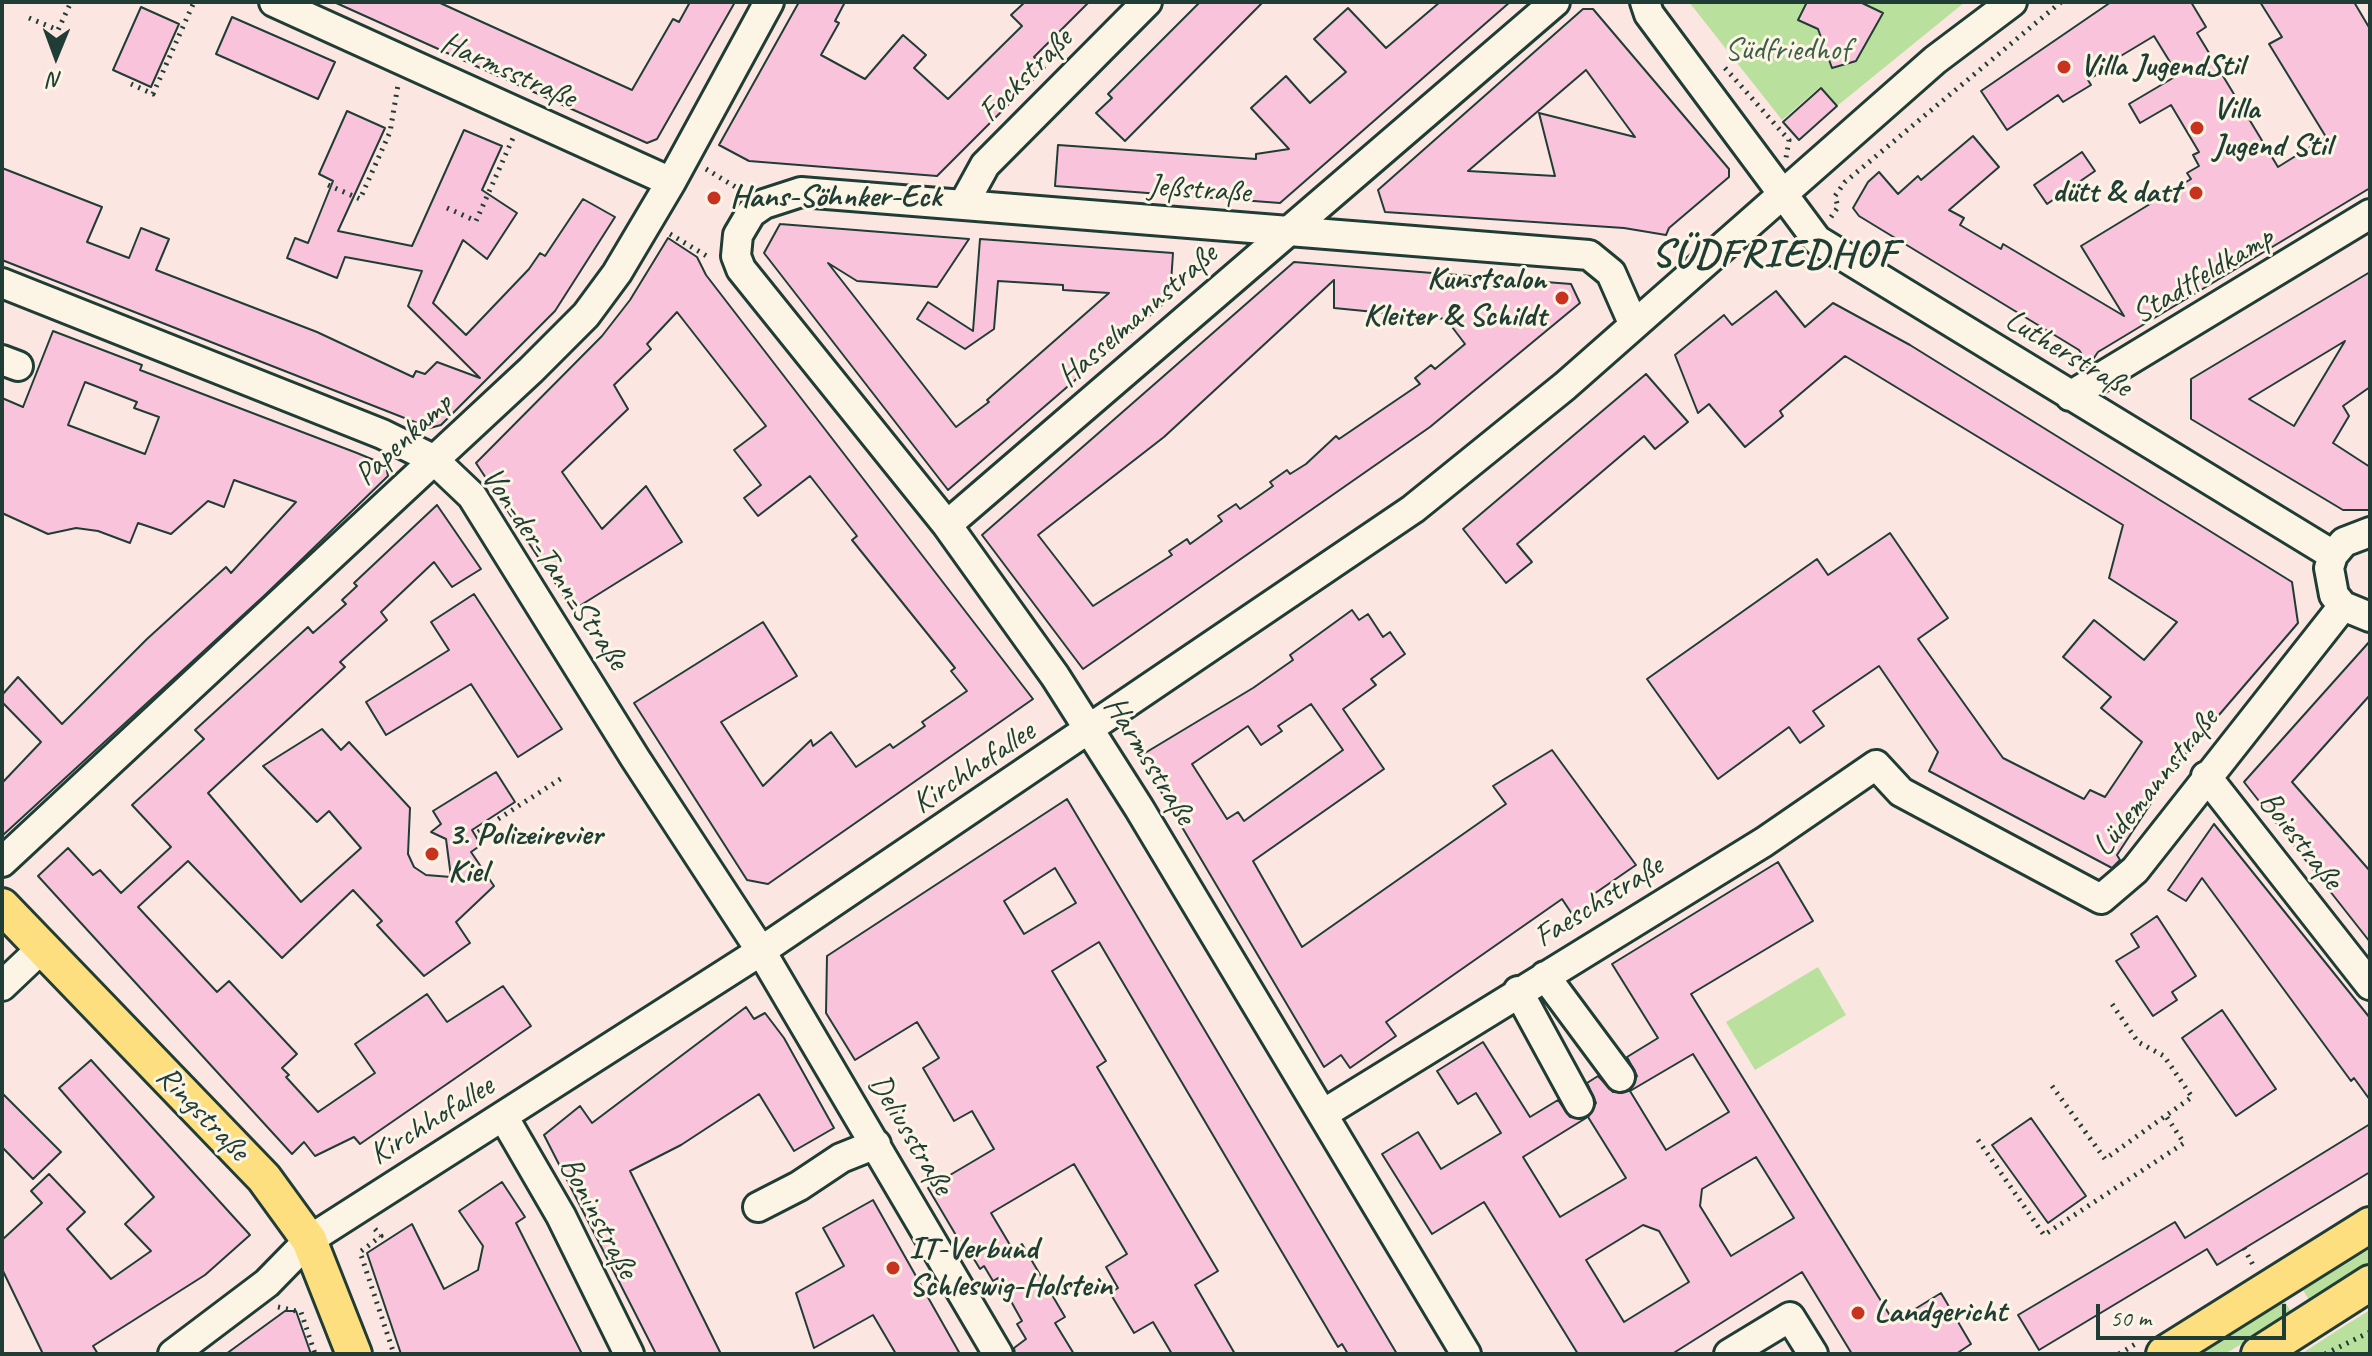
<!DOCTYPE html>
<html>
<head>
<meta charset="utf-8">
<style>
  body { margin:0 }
  #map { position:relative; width:2372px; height:1356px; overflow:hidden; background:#fbe6e2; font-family:Caveat,sans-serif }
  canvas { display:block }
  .frame { position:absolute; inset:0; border:4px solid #1f3d34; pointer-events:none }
  .north { position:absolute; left:16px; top:16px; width:80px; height:80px; -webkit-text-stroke:6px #fcf5e5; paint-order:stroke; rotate:181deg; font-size:22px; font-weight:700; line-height:32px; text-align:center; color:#1f3d34 }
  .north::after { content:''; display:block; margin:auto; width:28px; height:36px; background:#1f3d34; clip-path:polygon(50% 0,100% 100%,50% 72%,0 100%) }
  .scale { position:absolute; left:2096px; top:1304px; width:190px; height:36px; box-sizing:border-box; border:4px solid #1f3d34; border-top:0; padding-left:10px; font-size:24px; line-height:28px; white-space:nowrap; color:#1f3d34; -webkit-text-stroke:6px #fcf5e5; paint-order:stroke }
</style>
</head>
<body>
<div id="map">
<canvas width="2372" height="1356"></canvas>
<div class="frame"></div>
<div class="north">N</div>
<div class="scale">50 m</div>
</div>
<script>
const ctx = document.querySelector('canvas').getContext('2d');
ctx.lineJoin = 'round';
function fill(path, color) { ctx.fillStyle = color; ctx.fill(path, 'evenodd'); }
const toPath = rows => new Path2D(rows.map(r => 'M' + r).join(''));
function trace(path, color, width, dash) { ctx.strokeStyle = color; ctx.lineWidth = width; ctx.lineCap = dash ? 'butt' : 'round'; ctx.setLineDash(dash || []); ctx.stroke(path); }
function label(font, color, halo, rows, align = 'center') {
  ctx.font = font + ' Caveat,sans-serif'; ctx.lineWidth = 6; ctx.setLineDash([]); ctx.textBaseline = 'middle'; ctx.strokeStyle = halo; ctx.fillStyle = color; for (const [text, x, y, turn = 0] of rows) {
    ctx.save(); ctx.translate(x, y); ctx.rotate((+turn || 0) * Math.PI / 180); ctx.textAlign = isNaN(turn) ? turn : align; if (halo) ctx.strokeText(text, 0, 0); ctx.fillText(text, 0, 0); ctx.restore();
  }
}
const green = toPath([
  [1689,2,1965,2,1837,106,1820,87,1782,120],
  [1818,967,1846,1015,1755,1070,1726,1022],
  [2370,1249,2370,1265,2310,1302,2303,1290],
  [2285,1302,2292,1313,2225,1354,2197,1354],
  [2370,1310,2370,1354,2301,1354,2341,1328]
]);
const building = toPath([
  [334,2,438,2,632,90,673,19,679,22,690,2,735,2,657,139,647,143,334,2],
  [799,2,845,2,835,21,839,23,821,55,865,79,903,35,926,55,914,68,948,99,1022,26,1011,15,1025,2,1089,2,1034,57,1045,68,937,176,749,161,719,145,799,2],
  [1200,2,1263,2,1125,141,1096,113,1112,98,1108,94,1200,2],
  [1440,2,1510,2,1280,203,1055,186,1058,145,1256,159,1256,154,1289,149,1251,108,1286,76,1310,103,1346,72,1314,39,1348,8,1386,48,1440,2],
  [1807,2,1860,2,1883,13,1856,61,1832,68,1818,29,1798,20,1807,2],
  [2111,2,2191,2,2206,27,2197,33,2278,167,2326,137,2269,44,2282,37,2260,2,2354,2,2370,29,2370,188,2098,352,2089,365,2079,350,1859,216,1853,208,1868,182,1879,172,1898,194,1918,176,1921,180,1973,136,1999,167,1949,210,1964,218,1960,225,2001,249,2003,244,2124,316,2081,246,2191,179,2187,173,2199,166,2193,155,2199,152,2171,105,2140,123,2129,104,2178,75,2154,36,2094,72,2096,75,2088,80,2091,85,2063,102,2058,95,2007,130,1981,91,2111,2],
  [141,7,179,24,151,87,113,70,141,7],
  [1583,9,1593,9,1729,169,1729,177,1669,228,1666,235,1624,228,1385,212,1378,190,1583,9],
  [1586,70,1635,137,1539,113,1555,176,1468,171,1586,70],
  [232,17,335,62,318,99,216,54,232,17],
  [1821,88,1837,106,1799,140,1783,122,1821,88],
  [347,111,385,128,338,231,412,246,464,130,502,146,482,190,517,213,487,259,463,240,433,303,466,335,529,269,540,253,545,256,583,199,615,217,555,311,441,425,430,428,2,260,2,168,102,207,87,242,129,258,141,228,169,239,156,270,317,332,413,377,416,371,425,374,437,362,480,378,408,306,422,271,345,257,337,278,287,258,295,238,308,243,333,181,319,174,347,111],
  [2082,152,2095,171,2047,204,2034,185,2082,152],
  [780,224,969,239,937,287,857,281,828,263,956,427,989,402,987,400,1109,293,1063,290,1063,285,998,281,994,329,965,349,917,319,928,302,973,331,980,239,1173,253,1170,298,948,490,764,253,780,224],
  [668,238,697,257,706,275,1033,699,768,884,747,880,634,703,763,622,797,676,721,722,763,786,811,740,813,746,831,732,856,767,890,744,893,748,925,726,922,722,967,691,951,671,955,668,852,540,857,536,810,476,758,516,744,498,761,485,734,450,766,426,677,312,647,344,651,349,614,385,628,409,562,472,602,529,646,486,682,542,573,610,476,463,602,336,630,300,668,238],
  [1294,262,1571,284,1580,303,1430,427,1083,669,982,535,1294,262],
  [1334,280,1334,308,1446,319,1465,344,1435,369,1431,365,1415,378,1420,384,1339,439,1336,436,1306,464,1290,474,1287,470,1270,482,1273,486,1256,498,1240,509,1236,504,1218,516,1222,521,1190,544,1187,539,1169,551,1172,555,1093,606,1038,535,1164,437,1334,280],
  [2370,272,2370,387,2343,406,2349,416,2333,443,2370,467,2370,510,2343,510,2191,419,2191,379,2370,272],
  [2345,341,2294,426,2249,399,2345,341],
  [1776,291,1805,327,1833,303,1910,345,2292,582,2298,623,2176,765,2117,855,2120,860,2112,868,1929,771,1938,752,1879,666,1813,711,1824,726,1800,743,1789,727,1718,779,1647,679,1817,559,1828,575,1890,533,1948,618,1918,639,2003,758,2084,799,2090,790,2105,797,2142,742,2101,708,2111,697,2063,657,2094,620,2144,660,2177,622,2109,578,2123,525,1845,356,1780,411,1783,416,1745,447,1709,404,1698,413,1675,355,1724,315,1732,325,1776,291],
  [53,331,142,365,140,370,357,453,386,465,388,476,266,594,2,836,2,783,41,742,2,702,2,695,18,677,62,724,147,639,226,567,231,573,296,502,234,480,224,507,208,501,171,534,138,523,130,543,98,531,76,528,48,534,2,513,2,398,23,407,53,331],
  [85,382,137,402,134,408,159,417,145,454,68,425,85,382],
  [1646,374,1688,422,1655,449,1644,436,1517,544,1532,562,1506,583,1463,529,1646,374],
  [437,505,481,569,452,587,434,562,381,612,387,620,340,662,345,667,208,793,301,902,361,848,329,811,317,822,263,766,322,729,341,750,349,742,410,808,408,854,414,867,426,875,451,877,446,839,431,832,441,824,433,811,496,772,515,802,472,830,481,845,471,852,494,886,456,922,470,943,424,976,377,925,382,921,353,890,282,958,188,861,138,907,217,992,229,981,297,1054,282,1068,289,1075,286,1077,318,1112,375,1073,355,1044,427,994,447,1022,503,986,531,1026,360,1144,354,1137,315,1156,304,1142,292,1154,38,876,68,848,93,875,100,870,121,893,171,847,132,805,204,739,195,730,308,627,313,633,346,604,342,600,357,586,354,583,437,505],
  [474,594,562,729,518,757,471,684,386,735,366,702,449,650,431,622,474,594],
  [1352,610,1359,620,1368,614,1383,637,1390,632,1405,654,1371,679,1376,685,1343,709,1384,769,1253,861,1302,947,1506,804,1493,786,1552,750,1636,865,1591,896,1600,908,1578,923,1562,899,1386,1022,1396,1036,1350,1068,1341,1055,1324,1067,1140,756,1253,688,1293,660,1290,655,1352,610],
  [1311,704,1343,750,1244,821,1238,812,1227,819,1192,764,1248,726,1261,745,1282,731,1278,726,1311,704],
  [2370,641,2370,695,2292,782,2370,871,2370,942,2244,782,2370,641],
  [1067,799,1128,901,1397,1354,1348,1354,1342,1344,1338,1347,1099,942,1052,971,1106,1061,1097,1067,1218,1271,1195,1285,1235,1354,1172,1354,1153,1322,1134,1333,1110,1293,1118,1288,1106,1267,1127,1254,1074,1164,991,1213,1013,1250,1022,1244,1065,1317,1055,1323,1074,1354,1015,1354,1014,1348,1026,1339,1017,1324,1022,1321,998,1278,993,1281,984,1266,980,1269,963,1241,960,1242,928,1188,994,1149,972,1111,954,1121,923,1068,939,1058,917,1022,855,1060,826,1013,827,956,1067,799],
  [1055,868,1076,903,1024,934,1004,901,1055,868],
  [2214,824,2370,1018,2370,1100,2354,1078,2351,1081,2202,878,2186,901,2168,890,2214,824],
  [1778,862,1813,921,1691,994,1894,1322,1941,1293,1971,1344,1956,1354,1852,1354,1802,1272,1672,1354,1578,1354,1484,1202,1432,1234,1382,1154,1418,1132,1441,1169,1501,1133,1476,1093,1458,1104,1437,1071,1483,1042,1530,1117,1558,1100,1570,1117,1586,1118,1523,1157,1560,1217,1626,1178,1588,1117,1596,1103,1587,1083,1598,1076,1613,1092,1629,1091,1637,1076,1627,1057,1658,1038,1612,964,1778,862],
  [1693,1054,1729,1112,1666,1150,1630,1091,1693,1054],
  [1756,1157,1794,1218,1731,1256,1700,1206,1702,1189,1756,1157],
  [1643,1225,1659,1231,1689,1282,1624,1322,1586,1260,1643,1225],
  [2157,916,2196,976,2172,992,2177,1000,2153,1016,2116,961,2139,947,2131,934,2157,916],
  [746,1007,754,1019,765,1013,784,1038,834,1128,794,1151,759,1094,681,1145,630,1171,721,1354,656,1354,544,1135,580,1106,592,1123,746,1007],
  [2222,1010,2276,1089,2236,1116,2182,1038,2222,1010],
  [91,1060,250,1235,205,1275,93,1346,98,1354,43,1354,2,1269,2,1240,42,1203,31,1191,49,1174,85,1212,67,1229,111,1279,151,1251,125,1224,154,1197,59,1088,91,1060],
  [2,1093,61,1152,33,1179,2,1147,2,1093],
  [2031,1118,2086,1196,2048,1223,1992,1145,2031,1118],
  [2370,1124,2370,1172,2217,1265,2207,1249,2039,1350,2018,1315,2175,1222,2185,1238,2370,1124],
  [502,1182,525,1217,516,1223,582,1354,401,1354,367,1253,412,1224,444,1289,478,1270,483,1246,459,1211,502,1182],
  [873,1200,882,1216,960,1354,896,1354,873,1315,814,1348,796,1293,844,1266,823,1228,873,1200],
  [285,1311,296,1311,311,1354,226,1354,285,1311]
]);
const path = toPath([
  [29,18,58,30,71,2],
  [1725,68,1789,140,1786,158],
  [131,84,153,94,194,2],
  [706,169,742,191],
  [328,185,360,199,390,132,398,85],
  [447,208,476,221,513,138],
  [1831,217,1838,207,1835,196,1845,182,2061,2],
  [670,234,710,258],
  [478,832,565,776],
  [2052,1086,2105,1159,2192,1097,2164,1056,2138,1042,2112,1004],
  [1978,1140,2044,1235,2184,1143,2166,1116],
  [375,1229,381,1236,360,1252,394,1354],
  [2244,1248,2253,1265],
  [278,1307,301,1312,315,1354],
  [2119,1354,2137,1343],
  [2325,1354,2370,1332]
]);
const minor = toPath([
  [274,2,671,182],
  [1645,2,1649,14,1817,240,2333,555],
  [963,205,985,165,1147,2],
  [2,283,382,434,433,459,472,496,635,758,761,951,998,1354],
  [2,360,18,366],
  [2070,396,2370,214],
  [947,525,1555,2],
  [2370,532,2344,542,2333,555,2329,568,2334,595,2343,606,2370,617],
  [2206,776,2370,985],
  [2,862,531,370,586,315,617,273,671,182,769,2],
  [1545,976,1620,1077],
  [2,986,41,949],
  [1518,991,1579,1103],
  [1323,1114,1764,842,1876,765,1901,792,2101,899,2135,870,2343,606],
  [503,1116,561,1216,629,1354],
  [758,1207,799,1186,841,1158,876,1144],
  [173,1354,267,1283,309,1240,761,951,1413,509,1565,386,1935,60,2012,2],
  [1466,1354,1139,808,1055,676,947,525,741,269,736,256,738,235,751,213,764,204,801,192,1589,255,1611,273,1633,323],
  [1729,1354,1790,1317,1813,1354]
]);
const major = toPath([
  [2,906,264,1178,309,1240,354,1354],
  [2164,1354,2370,1225],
  [2259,1354,2370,1283]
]);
const markers = [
  [2064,67,8,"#c8321e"],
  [2197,128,8,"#c8321e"],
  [2196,193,8,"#c8321e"],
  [714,198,8,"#c8321e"],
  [1562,298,8,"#c8321e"],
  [432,854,8,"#c8321e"],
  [893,1268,8,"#c8321e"],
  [1858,1313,8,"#c8321e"]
];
const parkNames = [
  ["Südfriedhof",1787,51]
];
const poiNames = [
  ["Villa JugendStil",2080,67],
  ["Villa",2213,110],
  ["Jugend Stil",2213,147],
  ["dütt & datt",2180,193,"right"],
  ["Hans-Söhnker-Eck",730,198],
  ["Kunstsalon",1546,280,"right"],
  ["Kleiter & Schildt",1546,317,"right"],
  ["3. Polizeirevier",448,836],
  ["Kiel",448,873],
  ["IT-Verbund",909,1250],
  ["Schleswig-Holstein",909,1287],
  ["Landgericht",1874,1313]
];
const streetNames = [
  ["Harmsstraße",508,71,24],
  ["Fockstraße",1026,76,-45],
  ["Jeßstraße",1199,190,4],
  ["Stadtfeldkamp",2203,276,-31],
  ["Hasselmannstraße",1138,316,-41],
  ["Lutherstraße",2068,354,31],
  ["Papenkamp",404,440,-43],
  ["Von-der-Tann-Straße",554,569,56],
  ["Harmsstraße",1149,761,58],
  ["Kirchhofallee",974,768,-34],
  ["Lüdemannstraße",2156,783,-51],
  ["Boiestraße",2300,841,52],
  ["Faeschstraße",1599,902,-32],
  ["Ringstraße",202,1114,46],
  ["Kirchhofallee",432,1121,-32],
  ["Deliusstraße",910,1135,59],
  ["Boninstraße",598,1218,62]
];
const districtNames = [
  ["SÜDFRIEDHOF",1775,256]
];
fill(green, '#b9e19d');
fill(building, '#f9c3dc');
trace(building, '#1f3d34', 2);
trace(minor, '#1f3d34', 34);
trace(major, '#1f3d34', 40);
trace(path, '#1f3d34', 5, [2, 6]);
trace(minor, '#fcf5e5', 28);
trace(major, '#fedf80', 34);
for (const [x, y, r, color] of markers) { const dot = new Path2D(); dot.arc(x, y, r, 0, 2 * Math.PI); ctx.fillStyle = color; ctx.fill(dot); trace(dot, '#fcf5e5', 3); }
label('32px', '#3e5e49', '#fcf5e5', parkNames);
label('bold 32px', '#1f3d34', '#fcf5e5', poiNames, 'left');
label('32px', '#1f3d34', '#fcf5e5', streetNames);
ctx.letterSpacing = '2px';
label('bold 40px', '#1f3d34', '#fcf5e5', districtNames);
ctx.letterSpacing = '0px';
</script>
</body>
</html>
